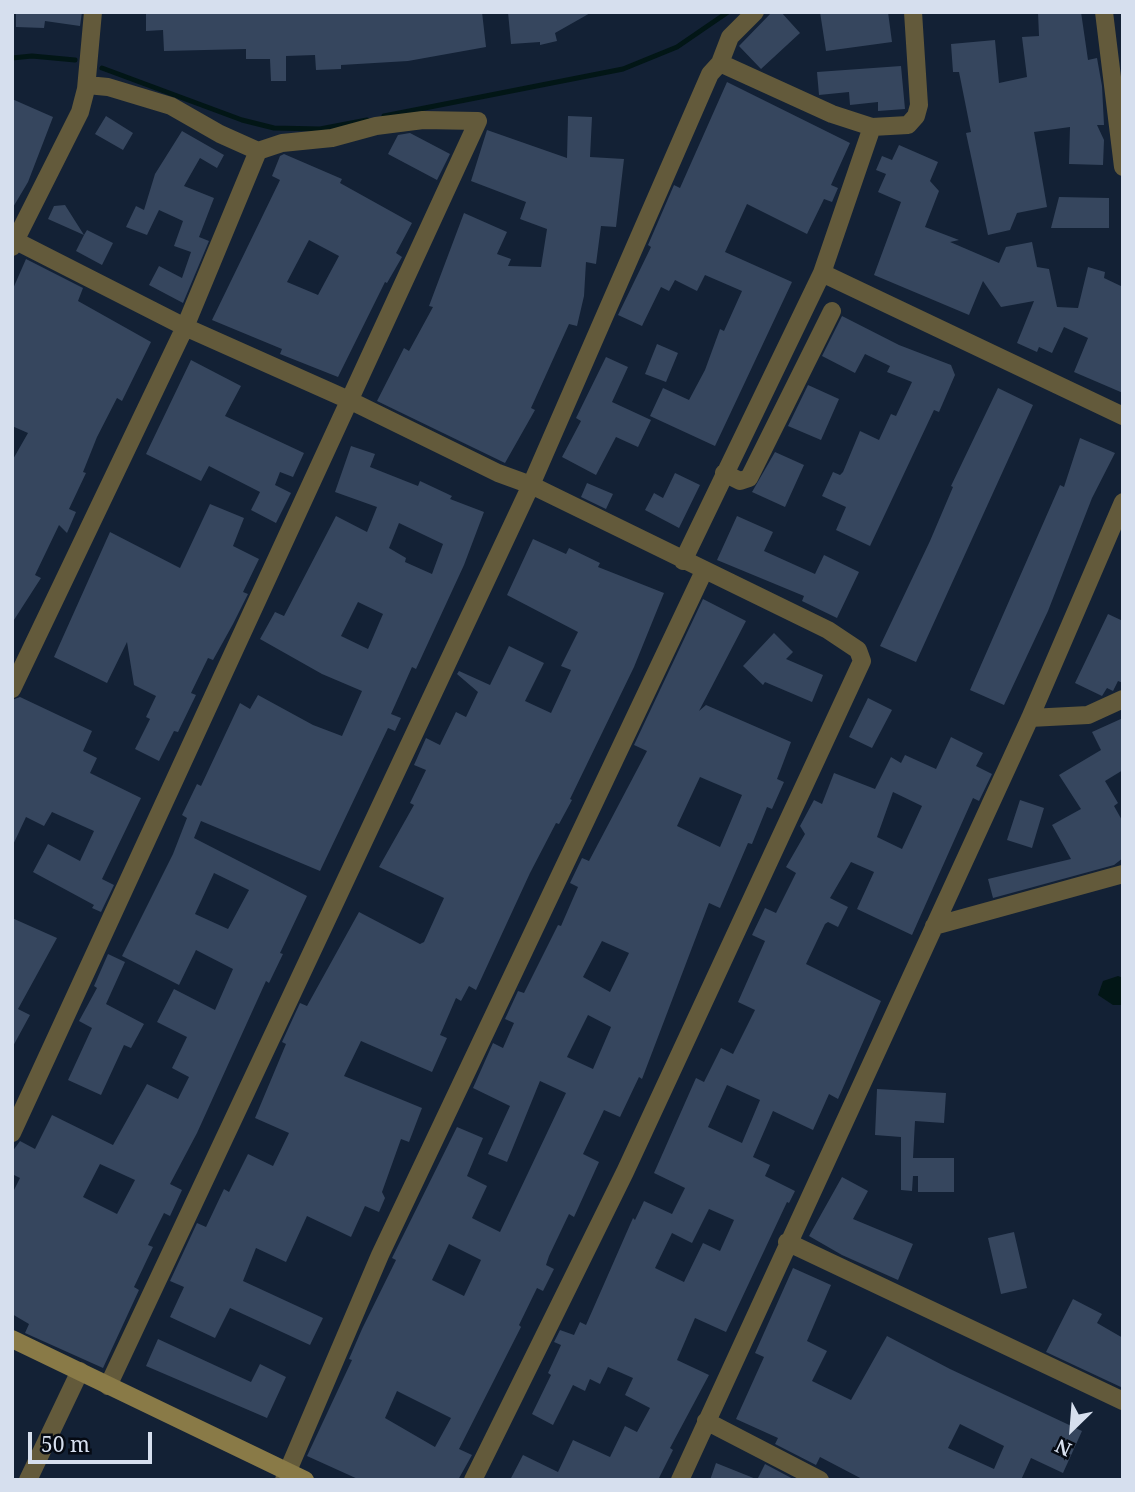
<!DOCTYPE html>
<html>
<head>
<meta charset="utf-8">
<style>
  body { margin:0 }
  #map { position:relative; width:1135px; height:1492px; overflow:hidden; background:#132135; font-family:"Noto Serif",serif }
  canvas { display:block }
  .frame { position:absolute; inset:0; border:14px solid #d6dfee; pointer-events:none }
  .north { position:absolute; left:1037px; top:1394px; width:70px; height:70px; -webkit-text-stroke:5px #050a13; paint-order:stroke; rotate:205deg; font-size:19px; font-weight:700; line-height:28px; text-align:center; color:#d6dfee }
  .north::after { content:''; display:block; margin:auto; width:24px; height:32px; background:#d6dfee; clip-path:polygon(50% 0,100% 100%,50% 72%,0 100%) }
  .scale { position:absolute; left:28px; top:1432px; width:124px; height:32px; box-sizing:border-box; border:4px solid #d6dfee; border-top:0; padding-left:9px; font-size:21px; line-height:24px; white-space:nowrap; color:#d6dfee; -webkit-text-stroke:5px #050a13; paint-order:stroke }
</style>
</head>
<body>
<div id="map">
<canvas width="1135" height="1492"></canvas>
<div class="frame"></div>
<div class="north">N</div>
<div class="scale">50 m</div>
</div>
<script>
const ctx = document.querySelector('canvas').getContext('2d');
ctx.lineJoin = 'round';
function fill(path, color) { ctx.fillStyle = color; ctx.fill(path, 'evenodd'); }
const toPath = rows => new Path2D(rows.map(r => 'M' + r).join(''));
function trace(path, color, width, dash) { ctx.strokeStyle = color; ctx.lineWidth = width; ctx.lineCap = dash ? 'butt' : 'round'; ctx.setLineDash(dash || []); ctx.stroke(path); }
const water = toPath([
  [1118,976,1123,978,1123,1005,1113,1005,1098,995,1103,981]
]);
const stream = toPath([
  [12,58,32,56,75,60],
  [102,68,242,120,274,128,320,129,367,120],
  [384,116,623,69,677,47,728,12]
]);
const building = toPath([
  [16,12,82,12,80,26,45,21,44,28,16,27],
  [146,12,482,12,486,47,408,61,341,65,341,69,316,70,315,55,286,56,286,81,271,81,270,59,246,59,246,49,164,51,163,30,146,31],
  [508,12,592,12,555,33,557,41,540,45,540,42,511,44],
  [772,12,781,12,800,33,761,69,739,46],
  [820,12,888,12,892,42,826,51],
  [1038,12,1081,12,1088,60,1097,58,1102,86,1104,125,1097,125,1104,140,1103,165,1069,164,1070,127,1034,132,1047,207,1017,213,1010,230,988,235,966,133,971,132,959,72,953,72,951,44,995,40,999,83,1027,77,1022,37,1039,36],
  [901,66,905,109,878,111,878,102,850,105,849,92,819,95,817,72],
  [727,82,850,143,831,185,838,188,832,202,824,199,807,234,747,204,725,252,792,282,715,446,650,416,663,388,689,400,705,370,720,329,724,331,742,291,705,275,697,291,675,280,669,291,661,287,642,326,618,315,651,247,648,245,674,185,680,188],
  [12,99,53,117,28,182,12,209],
  [106,116,133,133,123,150,95,134],
  [568,116,592,117,590,157,624,159,616,227,601,226,596,264,586,262,584,296,577,326,569,324,531,408,535,410,505,463,377,401,404,348,409,351,433,307,429,306,464,213,507,232,497,254,511,259,508,266,541,267,547,229,520,219,526,202,471,181,487,130,567,158],
  [182,131,224,155,217,168,200,158,184,186,214,198,199,237,209,241,183,303,149,285,159,266,182,278,191,252,174,246,183,221,159,210,147,235,126,227,136,206,144,210,155,174],
  [410,133,450,154,437,180,388,154,398,135],
  [899,145,938,162,930,181,939,191,925,227,959,240,950,242,999,263,1006,247,1032,242,1037,267,1049,269,1057,307,1078,308,1088,267,1105,272,1104,278,1123,287,1123,393,1074,372,1088,338,1064,327,1052,353,1039,347,1037,352,1017,343,1034,301,1001,307,983,281,969,315,874,275,901,202,878,192,886,174,876,170,882,156,892,160],
  [284,154,342,179,340,183,412,223,396,253,402,257,387,283,385,282,338,377,280,354,282,349,212,320,280,180,272,176,280,156],
  [309,240,339,256,318,295,287,282],
  [1059,197,1109,198,1109,228,1051,228],
  [65,205,84,235,87,230,113,243,102,265,76,251,84,235,48,219,54,206],
  [26,259,83,288,78,301,151,342,122,401,117,398,97,437,83,472,86,473,69,509,76,512,67,533,59,525,35,575,41,578,12,623,12,461,28,433,12,426,12,291],
  [842,316,899,345,951,365,955,375,939,412,934,410,870,546,836,530,846,507,822,496,833,472,840,475,843,472,860,431,879,440,891,414,896,416,912,382,887,372,890,366,865,354,855,373,822,356],
  [657,344,678,353,666,382,645,374],
  [606,357,628,367,612,402,651,420,638,447,616,437,596,475,562,457,581,421,576,418],
  [191,360,241,386,225,416,304,453,293,477,280,472,275,485,291,493,276,523,251,510,260,492,209,466,201,481,146,454],
  [808,385,839,399,821,440,788,426],
  [998,388,1033,405,916,662,880,646,930,541,953,487,951,486],
  [1080,438,1115,453,1092,498,1048,611,1004,705,970,690,1060,485,1064,487],
  [351,446,375,454,370,467,418,486,420,481,452,496,450,499,484,512,464,565,416,669,412,667,391,714,401,718,395,731,388,728,320,871,201,821,194,838,307,896,280,953,283,954,269,983,266,981,197,1133,170,1184,182,1190,170,1216,164,1213,148,1245,153,1247,134,1287,139,1290,103,1368,25,1333,29,1324,12,1314,12,1194,20,1178,12,1174,12,1152,20,1141,35,1149,52,1115,113,1145,147,1084,178,1099,189,1077,172,1068,187,1037,157,1022,174,989,215,1010,233,969,196,950,179,985,122,956,173,854,187,818,182,815,197,784,201,786,240,703,250,709,258,695,313,725,342,736,362,691,322,674,260,639,275,612,284,616,336,516,367,532,377,507,335,492],
  [399,523,443,544,432,574,405,562,406,558,389,548],
  [358,602,383,614,368,649,341,636],
  [214,873,249,890,228,929,195,914],
  [100,1164,135,1180,117,1214,83,1197],
  [775,452,804,465,785,507,752,492],
  [675,473,700,485,679,528,645,510,654,493,663,498],
  [587,483,613,494,606,509,581,497],
  [210,504,244,518,233,546,259,559,243,592,248,594,233,624,213,660,208,658,191,693,196,695,178,732,174,731,159,761,135,749,150,719,146,717,156,696,134,685,127,642,107,683,54,657,110,532,180,568],
  [737,516,773,532,764,551,815,574,824,555,859,572,837,618,802,601,804,596,717,560],
  [533,539,566,554,569,548,600,563,598,567,664,593,634,667,570,799,572,800,559,824,556,823,530,873,476,990,469,986,461,1001,456,998,440,1035,447,1038,432,1072,361,1041,344,1076,422,1108,409,1142,401,1139,382,1192,385,1198,379,1212,365,1206,351,1237,307,1216,286,1262,256,1248,243,1281,323,1318,310,1345,230,1308,215,1338,170,1317,184,1287,170,1281,197,1223,206,1227,224,1189,229,1192,248,1154,273,1166,289,1133,255,1118,286,1044,282,1042,300,1003,307,1006,359,912,420,944,424,942,444,898,379,867,414,805,410,803,426,770,414,765,426,738,440,745,456,712,466,717,478,692,457,674,459,671,490,685,509,646,544,663,525,701,551,713,571,670,561,666,578,632,507,595],
  [703,599,746,621,699,711,706,705,791,742,777,779,784,782,772,809,767,807,752,844,748,843,720,908,709,903,642,1079,639,1077,620,1117,604,1110,583,1154,599,1162,574,1217,569,1214,549,1256,546,1265,554,1269,543,1291,537,1288,519,1325,521,1327,459,1449,472,1455,458,1480,360,1480,307,1456,352,1360,349,1359,362,1329,396,1260,392,1258,457,1127,483,1138,467,1176,487,1186,472,1218,500,1232,566,1093,540,1081,507,1162,488,1154,510,1106,473,1088,493,1043,503,1048,514,1023,505,1019,518,991,524,993,558,925,561,926,578,887,570,883,582,858,589,861,647,751,634,745],
  [700,777,742,795,720,847,677,826],
  [602,941,629,953,610,992,583,977],
  [588,1015,611,1027,593,1069,567,1057],
  [449,1244,481,1260,464,1296,432,1280],
  [397,1391,451,1418,435,1447,385,1418],
  [1108,614,1123,621,1123,683,1118,681,1113,691,1107,688,1102,696,1075,683],
  [774,633,793,652,786,659,823,675,812,702,765,682,763,685,743,666],
  [20,697,92,731,83,751,97,758,90,773,141,798,102,879,114,885,101,912,92,908,94,905,33,872,48,844,80,861,94,831,52,812,44,826,26,817,12,847,12,700],
  [868,698,892,710,872,748,849,737],
  [1123,718,1123,770,1105,781,1118,803,1114,806,1123,822,1123,858,1114,865,993,898,988,879,1071,859,1052,825,1081,809,1059,775,1101,750,1092,732],
  [951,737,983,753,976,766,992,774,979,801,973,798,912,935,857,909,874,872,851,862,830,898,848,907,838,927,828,922,825,924,806,964,881,1001,838,1099,829,1094,813,1130,773,1111,753,1157,770,1165,765,1176,795,1191,789,1203,787,1202,726,1332,695,1318,677,1360,709,1375,670,1448,673,1450,658,1480,510,1480,523,1455,558,1472,573,1440,610,1457,625,1426,637,1432,650,1408,625,1395,633,1378,608,1367,600,1384,590,1379,585,1391,573,1385,553,1425,532,1414,551,1375,548,1373,561,1345,554,1342,560,1330,574,1335,580,1322,586,1325,633,1218,635,1220,644,1201,672,1214,685,1188,654,1173,696,1078,704,1082,721,1048,733,1054,755,1010,738,1002,765,941,752,935,765,908,776,913,796,873,786,867,805,834,800,826,814,800,822,804,834,773,875,789,891,757,901,763,905,755,936,769],
  [893,792,922,806,902,849,877,837],
  [727,1085,760,1100,742,1143,708,1127],
  [709,1209,734,1220,720,1251,703,1243,684,1282,655,1268,672,1233,692,1243],
  [1020,800,1044,808,1032,848,1007,840],
  [12,918,57,938,18,1009,30,1015,12,1048],
  [108,954,125,962,106,1004,144,1024,131,1048,124,1045,101,1095,68,1080,92,1028,79,1021,97,988,94,986],
  [877,1089,946,1093,944,1123,915,1121,913,1158,954,1158,954,1192,918,1192,918,1176,913,1176,912,1191,901,1190,901,1137,875,1135],
  [842,1177,868,1191,853,1219,913,1244,898,1280,842,1255,809,1236],
  [1014,1232,1027,1288,1001,1294,988,1238],
  [793,1268,831,1285,807,1341,827,1351,812,1381,851,1400,887,1336,950,1369,1082,1431,1063,1473,1031,1458,1021,1480,864,1480,820,1457,816,1465,775,1444,778,1438,736,1419,764,1357,755,1353],
  [960,1424,1004,1446,994,1469,948,1448],
  [1073,1299,1102,1314,1097,1323,1123,1338,1123,1388,1046,1352],
  [158,1339,251,1382,260,1364,286,1377,267,1418,146,1366],
  [716,1463,756,1479,756,1480,710,1480],
  [765,1464,795,1480,757,1480]
]);
const street = toPath([
  [1104,12,1123,167],
  [872,127,908,125,916,116,919,105,913,12],
  [12,239,185,327,351,401,498,473,531,485,828,630,858,650,862,661,625,1172,473,1480],
  [12,247,80,112,86,89,93,12],
  [822,273,1123,416],
  [724,473,740,481,749,478,832,311],
  [683,561,822,273,872,127,832,114,720,63],
  [12,689,185,327,258,151],
  [1030,718,1088,715,1123,699],
  [934,926,1123,874],
  [12,1133,478,121,423,120,376,126,332,138,282,143,258,151,220,134,171,106,108,87,87,85],
  [787,1242,1123,1401],
  [108,1386,531,485,710,74,720,63,730,37,755,12],
  [706,1421,820,1480],
  [28,1480,80,1371],
  [284,1480,380,1255,704,571],
  [680,1480,1030,718,1123,502]
]);
const secondary = toPath([
  [12,1339,305,1480]
]);
fill(water, '#021616');
trace(stream, '#021616', 5);
fill(building, '#36465e');
trace(street, '#635a3b', 18);
trace(secondary, '#897a47', 18);
</script>
</body>
</html>
